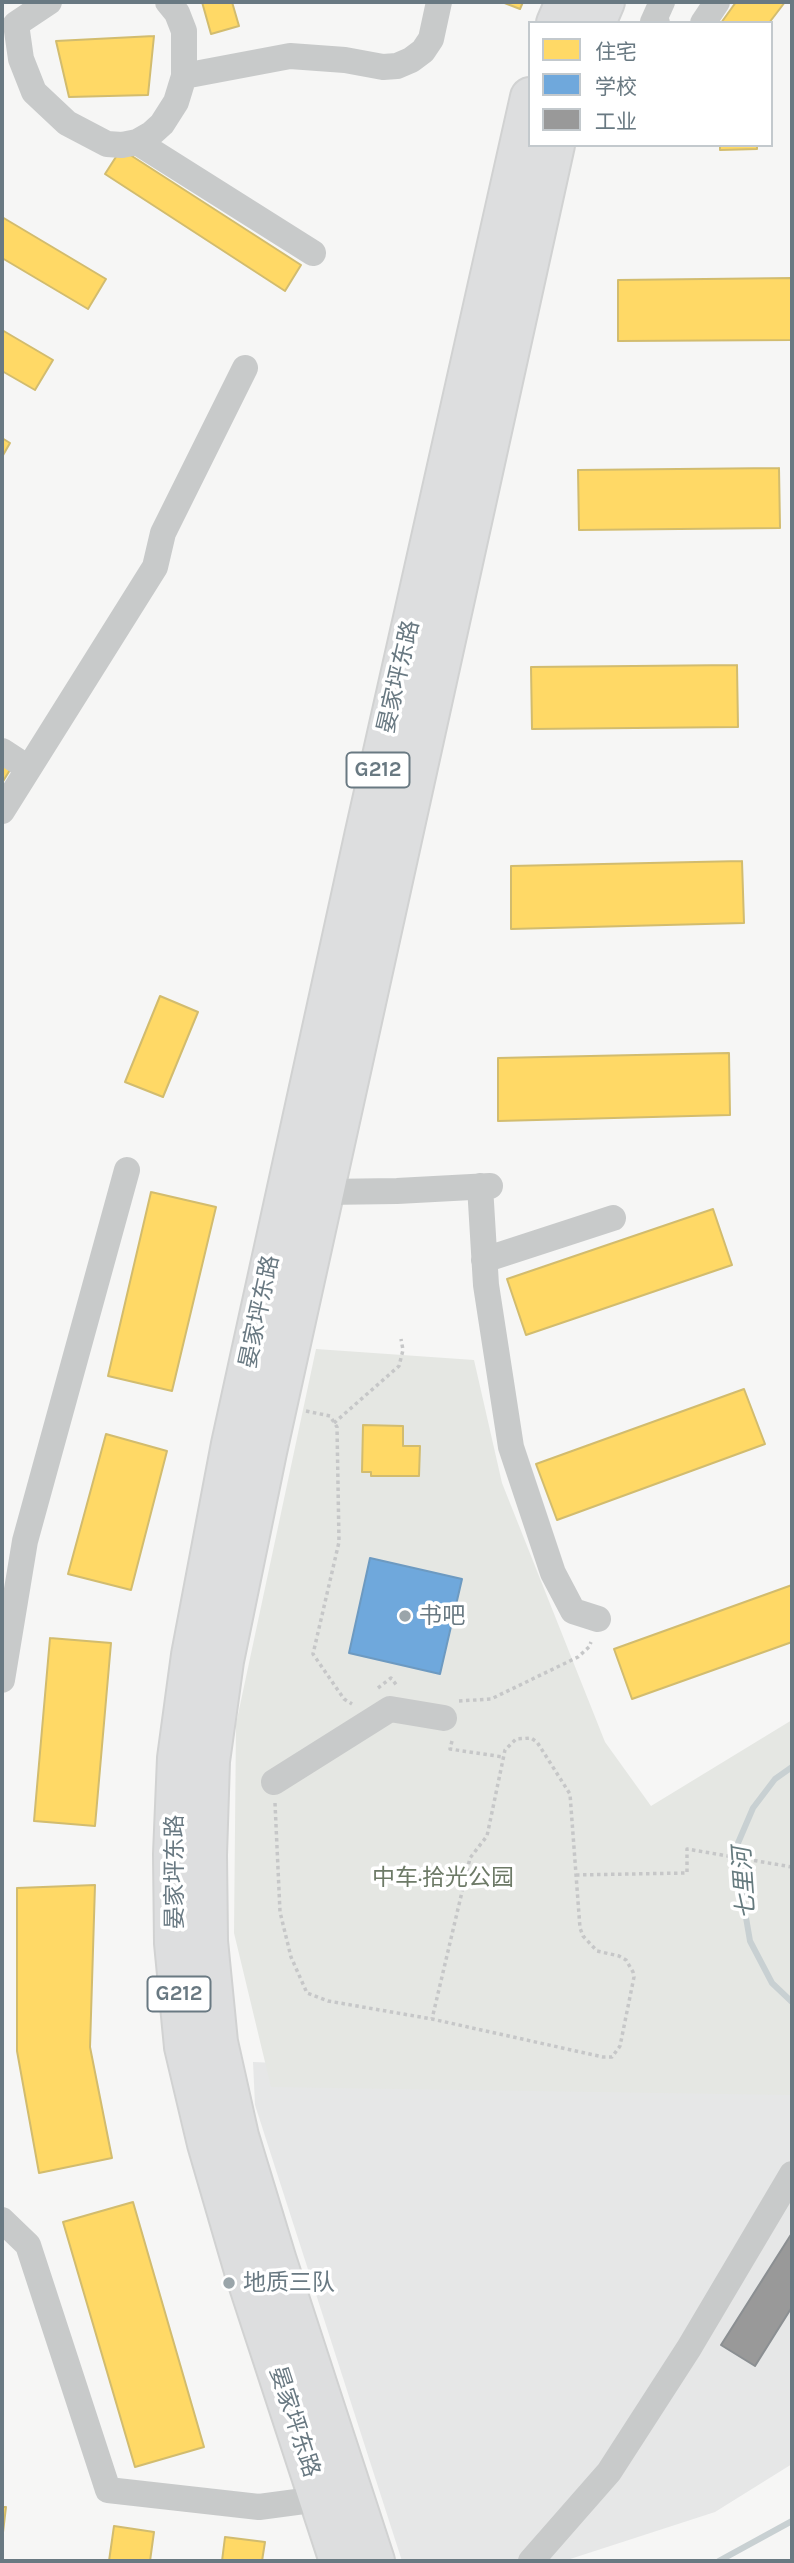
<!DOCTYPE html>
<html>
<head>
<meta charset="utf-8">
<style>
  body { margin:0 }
  #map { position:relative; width:794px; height:2563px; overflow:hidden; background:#f6f6f5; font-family:Karla,"Noto Sans SC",sans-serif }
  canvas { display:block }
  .frame { position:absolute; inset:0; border:4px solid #697982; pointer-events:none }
  .legend { position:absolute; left:528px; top:21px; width:245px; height:126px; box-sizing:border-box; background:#fff; border:2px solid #c3c9cd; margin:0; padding:9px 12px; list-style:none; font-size:21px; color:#697982 }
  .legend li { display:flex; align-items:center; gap:14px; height:35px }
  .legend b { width:35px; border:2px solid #c3c9cd }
</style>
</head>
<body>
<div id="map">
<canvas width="794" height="2563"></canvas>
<div class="frame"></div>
<ul class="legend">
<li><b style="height:19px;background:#ffd966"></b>住宅</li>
<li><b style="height:19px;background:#6fa8dc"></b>学校</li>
<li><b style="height:19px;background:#999"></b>工业</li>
</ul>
</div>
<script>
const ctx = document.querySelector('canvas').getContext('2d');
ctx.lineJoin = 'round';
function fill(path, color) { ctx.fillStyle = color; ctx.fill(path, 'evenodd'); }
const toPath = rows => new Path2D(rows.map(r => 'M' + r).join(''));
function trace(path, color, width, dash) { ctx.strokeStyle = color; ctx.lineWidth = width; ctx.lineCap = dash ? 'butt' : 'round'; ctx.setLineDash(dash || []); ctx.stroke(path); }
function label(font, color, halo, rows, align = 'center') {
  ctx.font = font + ' Karla,"Noto Sans SC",sans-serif'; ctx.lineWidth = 7; ctx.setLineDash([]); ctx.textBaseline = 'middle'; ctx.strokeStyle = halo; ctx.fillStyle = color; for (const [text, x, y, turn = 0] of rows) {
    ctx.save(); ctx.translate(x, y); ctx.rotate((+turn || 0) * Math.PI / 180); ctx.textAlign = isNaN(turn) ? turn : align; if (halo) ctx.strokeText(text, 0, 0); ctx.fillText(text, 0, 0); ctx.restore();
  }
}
const built = toPath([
  [792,2055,792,2464,715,2512,564,2561,402,2561,255,2105,253,2062,750,2082]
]);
const green = toPath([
  [316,1349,474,1360,502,1483,605,1742,651,1806,792,1720,792,2095,271,2087,234,1933,236,1724]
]);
const homes = toPath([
  [202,2,232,2,239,26,211,34,202,2],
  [502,2,523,2,520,9,502,2],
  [736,2,785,2,769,23,721,23,736,2],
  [154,36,148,95,69,97,56,41,154,36],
  [720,145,757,145,757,149,720,150,720,145],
  [121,149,301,265,285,291,105,174,121,149],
  [2,217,106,279,88,309,2,258,2,217],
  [792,278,792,340,618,341,618,280,792,278],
  [2,330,53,360,35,390,2,371,2,330],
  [2,438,10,443,2,457,2,438],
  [779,468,780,528,579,530,578,470,779,468],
  [737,665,738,727,532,729,531,667,737,665],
  [2,765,10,770,2,783,2,765],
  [742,861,744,923,511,929,511,866,742,861],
  [160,996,198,1012,163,1097,125,1082,160,996],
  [729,1053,730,1115,498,1121,498,1058,729,1053],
  [151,1192,216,1207,172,1391,108,1376,151,1192],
  [713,1209,732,1265,526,1335,507,1279,713,1209],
  [744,1389,765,1444,557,1520,536,1464,744,1389],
  [363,1425,403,1426,403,1446,420,1446,419,1476,371,1476,371,1472,362,1472,363,1425],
  [106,1434,167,1451,131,1590,68,1574,106,1434],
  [792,1585,792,1642,632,1699,614,1649,792,1585],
  [50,1638,111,1643,95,1826,34,1821,50,1638],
  [95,1885,90,2047,112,2158,39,2173,17,2051,17,1888,95,1885],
  [133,2202,204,2447,135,2467,63,2222,133,2202],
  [2,2507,6,2507,2,2541,2,2507],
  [114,2526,154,2532,150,2561,109,2561,114,2526],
  [225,2537,265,2542,262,2561,222,2561,225,2537]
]);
const schools = toPath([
  [370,1558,462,1579,440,1674,349,1653,370,1558]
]);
const industry = toPath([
  [792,2233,792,2307,755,2366,721,2345,792,2233]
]);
const stream = toPath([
  [792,1767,775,1779,753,1808,738,1843,743,1900,750,1941,772,1983,792,2002],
  [719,2561,792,2521]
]);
const path = toPath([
  [306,1411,330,1416,337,1427,339,1542,313,1654,344,1699,352,1704],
  [334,1423,399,1366,403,1350,401,1339],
  [378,1688,391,1678,398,1687],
  [459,1701,491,1699,578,1657,589,1647,591,1642],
  [452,1741,450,1749,503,1757],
  [275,1803,280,1912,291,1957,307,1993,328,2001,432,2019,603,2057,612,2057,620,2046,634,1977,633,1972,626,1960,619,1956,597,1951,583,1936,580,1928,570,1794,537,1742,531,1738,516,1739,505,1750,487,1836,470,1858,432,2019],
  [576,1875,687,1873,687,1849,792,1867]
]);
const minor = toPath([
  [49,2,16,24,21,59,34,92,67,123,107,144,122,145,137,142,151,134,162,124,176,102,184,76,184,31,177,13,168,2],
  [657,23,653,22,662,2],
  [703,23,717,2],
  [184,76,290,56,345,60,383,67,397,66,411,60,423,51,431,39,439,2],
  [137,142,313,253],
  [2,751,28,768],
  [2,811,155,567,163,533,245,368],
  [480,1186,486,1285,511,1447,553,1573,573,1611,598,1619],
  [324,1192,397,1191,490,1186],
  [484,1260,613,1218],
  [2,1680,25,1541,127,1170],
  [274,1782,390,1709,444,1718],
  [2,2220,28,2245,108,2490,259,2507,319,2499],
  [531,2561,609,2472,689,2348,792,2174]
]);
const highway = toPath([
  [556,23,565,2],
  [596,23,605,2],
  [339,2561,244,2271,207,2144,184,2047,174,1943,173,1854,177,1758,191,1655,231,1444,365,832,530,97],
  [375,2561,277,2261,239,2136,218,2042,208,1941,207,1855,210,1761,224,1661,267,1452,555,145]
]);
const markers = [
  [405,1616,7,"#9aa5aa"],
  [229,2283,7,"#9aa5aa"]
];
const shields = [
  [378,770,63],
  [179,1994,63]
];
const shieldNames = [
  ["G212",378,770],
  ["G212",179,1994]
];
const streetNames = [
  ["晏家坪东路",399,677,-77],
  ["晏家坪东路",260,1312,-78],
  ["晏家坪东路",175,1872,-90],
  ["晏家坪东路",294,2422,72]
];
const poiNames = [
  ["书吧",419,1616],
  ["地质三队",243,2283]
];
const parkNames = [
  ["中车·拾光公园",443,1878]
];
const waterNames = [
  ["七里河",745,1883,-94]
];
fill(built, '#e6e7e7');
fill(green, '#e5e7e3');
fill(homes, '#ffd966');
trace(homes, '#d2bc6e', 2);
fill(schools, '#6fa8dc');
trace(schools, '#6d9ac1', 2);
fill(industry, '#999');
trace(industry, '#8b8f92', 2);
trace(stream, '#c8d0d2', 6);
trace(highway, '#d1d2d2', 42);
trace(path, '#c6c7c8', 3.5, [3.5, 3.5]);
trace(minor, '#c8caca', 26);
trace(highway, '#dddedf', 38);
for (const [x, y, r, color] of markers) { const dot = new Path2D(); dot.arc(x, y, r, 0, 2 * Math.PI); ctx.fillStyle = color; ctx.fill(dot); trace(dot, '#fff', 2.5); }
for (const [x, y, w] of shields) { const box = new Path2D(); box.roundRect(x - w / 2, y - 17.5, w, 35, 5); ctx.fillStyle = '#fff'; ctx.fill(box); trace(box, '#697982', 2); }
label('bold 21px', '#697982', null, shieldNames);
label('23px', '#697982', '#fff', streetNames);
label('23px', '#697982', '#fff', poiNames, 'left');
label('23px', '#6d7a67', '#fff', parkNames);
label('italic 24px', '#657a7e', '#fff', waterNames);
</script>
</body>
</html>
